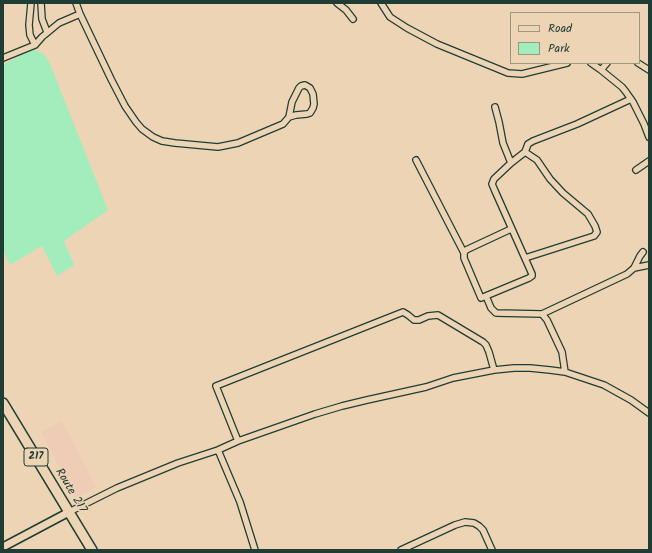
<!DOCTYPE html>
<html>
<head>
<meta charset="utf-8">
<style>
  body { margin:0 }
  #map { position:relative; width:652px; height:553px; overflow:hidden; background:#edd4b5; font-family:Kalam,sans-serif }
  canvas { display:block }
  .frame { position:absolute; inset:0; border:4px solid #1f3d34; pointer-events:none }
  .legend { position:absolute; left:510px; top:12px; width:130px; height:52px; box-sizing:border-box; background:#edd4b5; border:1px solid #9b9881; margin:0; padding:5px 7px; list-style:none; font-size:12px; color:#1f3d34 }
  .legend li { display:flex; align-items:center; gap:8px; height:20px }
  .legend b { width:20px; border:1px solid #9b9881 }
</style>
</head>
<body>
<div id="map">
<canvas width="652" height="553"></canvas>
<div class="frame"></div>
<ul class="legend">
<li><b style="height:5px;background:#edd4b5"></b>Road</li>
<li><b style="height:11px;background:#a3edbc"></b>Park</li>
</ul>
</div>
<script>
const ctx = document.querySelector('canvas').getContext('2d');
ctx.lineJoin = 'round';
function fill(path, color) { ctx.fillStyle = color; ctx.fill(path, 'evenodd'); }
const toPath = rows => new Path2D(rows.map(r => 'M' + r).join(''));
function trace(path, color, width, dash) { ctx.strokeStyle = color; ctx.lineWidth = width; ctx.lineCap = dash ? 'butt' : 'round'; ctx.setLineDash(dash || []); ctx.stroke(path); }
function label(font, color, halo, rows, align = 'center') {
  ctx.font = font + ' Kalam,sans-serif'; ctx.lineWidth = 3; ctx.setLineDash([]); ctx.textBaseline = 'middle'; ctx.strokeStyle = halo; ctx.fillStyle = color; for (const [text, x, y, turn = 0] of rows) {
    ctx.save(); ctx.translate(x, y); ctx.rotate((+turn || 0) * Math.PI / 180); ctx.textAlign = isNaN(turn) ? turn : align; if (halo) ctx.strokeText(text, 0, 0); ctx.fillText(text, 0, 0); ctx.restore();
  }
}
const built = toPath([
  [62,421,96,487,75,498,41,432]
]);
const green = toPath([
  [30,50,35,50,44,54,50,64,108,210,64,241,74,265,57,276,42,246,10,265,3,250,3,65]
]);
const minor = toPath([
  [31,3,29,25,30,35,35,45],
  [41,3,42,19,47,32],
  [76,3,80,14],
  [337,3,346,10,353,19],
  [381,3,390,17,407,28,437,44,508,73,522,74,567,63],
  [3,58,35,45,42,37,59,23,80,14,111,79,125,106,136,122,142,129,153,137,162,141,175,143,218,147,238,143,283,124,289,117,292,102,299,88,301,86,305,85,310,88,313,94,314,104,313,108,310,113,307,114,296,115,289,117],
  [591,63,601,70,622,87,626,92,633,102,644,124,649,137],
  [638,63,649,70],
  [601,70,607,63],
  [495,107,499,122,503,143,511,163],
  [525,152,537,160,550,179,563,193,588,214,595,226,597,232,594,236,525,258],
  [416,160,464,253],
  [636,170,649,161],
  [511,229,466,250,464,253,464,258,481,298,529,278,532,276,532,274,495,191,492,184,494,179,511,163,525,152,528,144,533,141,577,124,631,99],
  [634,268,649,265],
  [486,296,491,308,496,313,542,314,547,320,562,352,565,372],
  [542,314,627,274,634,268,640,256,643,252],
  [238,441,216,386,403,312,408,315,414,320,419,320,428,316,438,315,483,342,486,345,489,352,494,370],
  [218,450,240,502,255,550],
  [69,512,117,488,178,463,218,450,238,441,315,414,342,406,367,400,426,387,453,378,494,370,514,368,530,368,550,370,565,372,604,385,631,400,649,413],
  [401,550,455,525,465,522,474,523,479,526,483,530,492,550]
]);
const tertiary = toPath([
  [3,547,69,512]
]);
const primary = toPath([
  [3,403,92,550]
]);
const shields = [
  [36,457,24]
];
const shieldNames = [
  ["217",36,457]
];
const streetNames = [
  ["Route 217",70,491,59]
];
fill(built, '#efccb5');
fill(green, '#a3edbc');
trace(minor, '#1f3d34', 8);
trace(tertiary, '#1f3d34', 10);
trace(primary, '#1f3d34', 12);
trace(minor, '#edd4b5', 5.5);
trace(tertiary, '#edd4b5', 7);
trace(primary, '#edd4b5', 9);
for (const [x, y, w] of shields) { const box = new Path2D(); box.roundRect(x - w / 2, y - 9, w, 18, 3); ctx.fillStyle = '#edd4b5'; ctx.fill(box); trace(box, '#1f3d34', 1); }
label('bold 11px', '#1f3d34', null, shieldNames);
label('12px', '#1f3d34', '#edd4b5', streetNames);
</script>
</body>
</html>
